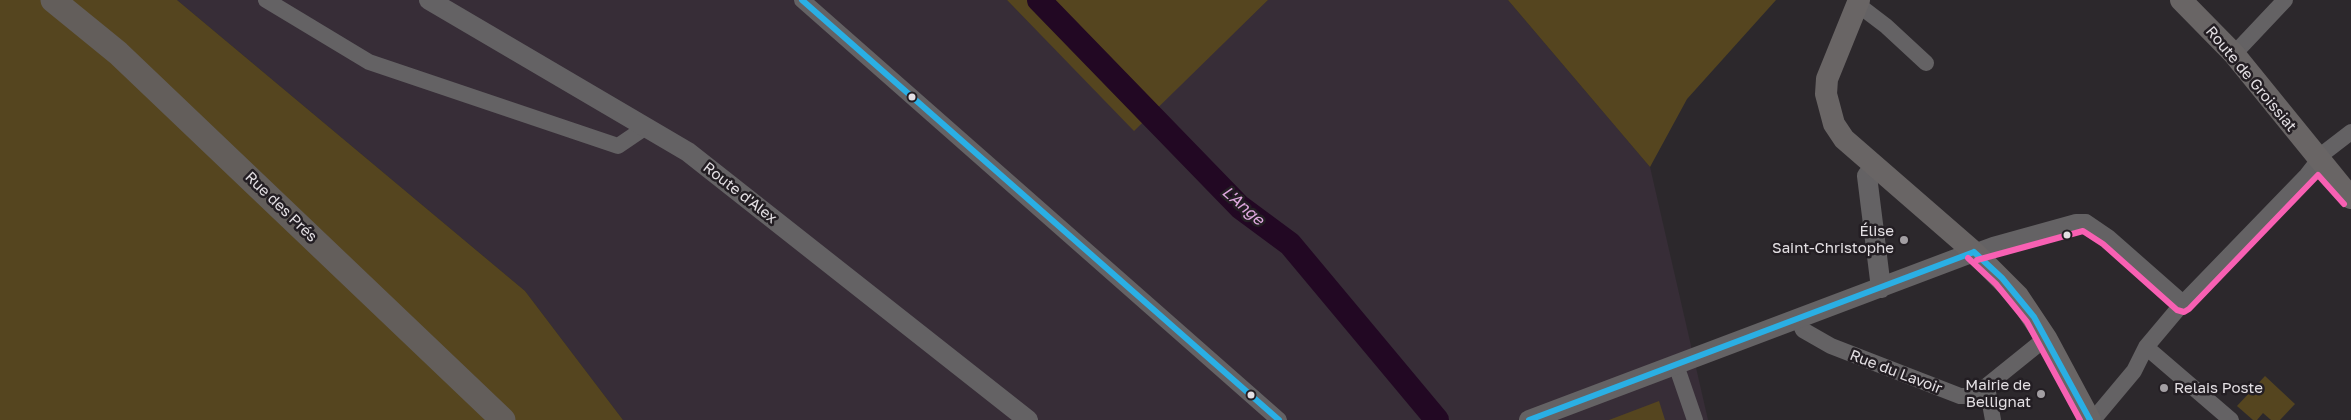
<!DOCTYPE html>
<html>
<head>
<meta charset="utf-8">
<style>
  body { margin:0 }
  canvas { display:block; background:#2c282c }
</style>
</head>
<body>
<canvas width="2351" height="420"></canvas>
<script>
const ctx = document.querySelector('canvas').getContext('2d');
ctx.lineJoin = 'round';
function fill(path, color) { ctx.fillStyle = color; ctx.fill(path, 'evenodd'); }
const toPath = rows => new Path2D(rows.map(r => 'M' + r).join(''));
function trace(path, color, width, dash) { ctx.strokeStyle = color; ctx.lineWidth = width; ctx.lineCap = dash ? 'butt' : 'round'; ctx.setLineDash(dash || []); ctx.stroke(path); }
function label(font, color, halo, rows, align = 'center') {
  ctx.font = font + ' "Golos Text",sans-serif'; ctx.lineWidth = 5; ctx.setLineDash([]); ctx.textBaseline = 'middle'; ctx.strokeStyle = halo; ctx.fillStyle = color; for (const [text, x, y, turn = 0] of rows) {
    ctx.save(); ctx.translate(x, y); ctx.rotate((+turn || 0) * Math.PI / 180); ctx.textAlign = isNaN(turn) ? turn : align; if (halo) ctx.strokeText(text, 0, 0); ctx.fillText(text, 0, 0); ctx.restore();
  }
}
const built = toPath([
  [177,0,1007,0,1134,130,1268,0,1508,0,1650,167,1708,420,623,420,525,291]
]);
const green = toPath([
  [0,0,177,0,525,291,623,420,0,420],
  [1007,0,1268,0,1134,131],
  [1508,0,1776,0,1687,99,1650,167],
  [2265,376,2295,404,2280,420,2271,420,2263,413,2257,420,2253,420,2237,406],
  [1659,401,1665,420,1609,420]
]);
const river = toPath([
  [1039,0,1240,207,1290,244,1437,420]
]);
const minor = toPath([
  [266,0,369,62,618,146,646,127],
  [802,0,1279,420],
  [1857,4,1886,26,1926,63],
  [2234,54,2285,0],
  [1974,252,1993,245,2076,222,2086,222,2108,237,2183,303],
  [1798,319,1803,330,1831,346,1960,396,1969,396,1979,392,2046,338],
  [2146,347,2231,420],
  [1676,365,1695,420],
  [1987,387,1993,420],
  [2093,420,2134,371,2146,347,2183,303,2307,175,2325,152,2351,132]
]);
const tertiary = toPath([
  [429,0,688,152,1028,420],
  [1874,167,1867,176,1881,288],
  [1529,420,1974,252]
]);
const secondary = toPath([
  [1859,0,1827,79,1826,94,1834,124,1844,139,1974,252,2018,296,2046,338,2090,420],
  [2181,0,2234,54,2351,198]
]);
const primary = toPath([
  [53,0,118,53,503,420]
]);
const bus1 = toPath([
  [802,0,1279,420],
  [1974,252,2002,278,2034,317,2090,420],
  [1529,420,1974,252]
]);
const bus2 = toPath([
  [1968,258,1996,284,2027,322,2080,420],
  [1977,260,2083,231,2103,244,2177,310,2184,312,2189,309,2318,175,2344,204]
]);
const markers = [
  [912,97,4.5,"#e3dfe3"],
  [2067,235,4.5,"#e3dfe3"],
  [1904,240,5,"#a39fa3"],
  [2164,388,5,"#a39fa3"],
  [2041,394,5,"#a39fa3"],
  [1251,395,4.5,"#e3dfe3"]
];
const streetNames = [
  ["Route de Groissiat",2251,79,50],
  ["Route d'Alex",740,193,38],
  ["Rue des Prés",281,207,44],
  ["Rue du Lavoir",1896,372,21]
];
const poiNames = [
  ["Élise",1894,231],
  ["Saint-Christophe",1894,248],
  ["Mairie de",2031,385],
  ["Bellignat",2031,402],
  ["Relais Poste",2174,388,"left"]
];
const waterNames = [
  ["L'Ange",1243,206,41]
];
fill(built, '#372d37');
fill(green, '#55451f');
trace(river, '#220823', 24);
trace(minor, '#646264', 16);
trace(tertiary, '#646264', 20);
trace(secondary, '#696565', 22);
trace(primary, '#635e5b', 25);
trace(bus1, '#2aafe4', 6);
trace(bus2, '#f860b3', 6);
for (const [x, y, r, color] of markers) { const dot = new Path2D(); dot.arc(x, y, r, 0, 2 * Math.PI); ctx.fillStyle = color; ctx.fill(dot); trace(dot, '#231e23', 2); }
label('15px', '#e3dfe3', '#231e23', streetNames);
label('15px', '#e3dfe3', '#231e23', poiNames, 'right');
label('italic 16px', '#dfa8df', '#231e23', waterNames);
</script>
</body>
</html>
